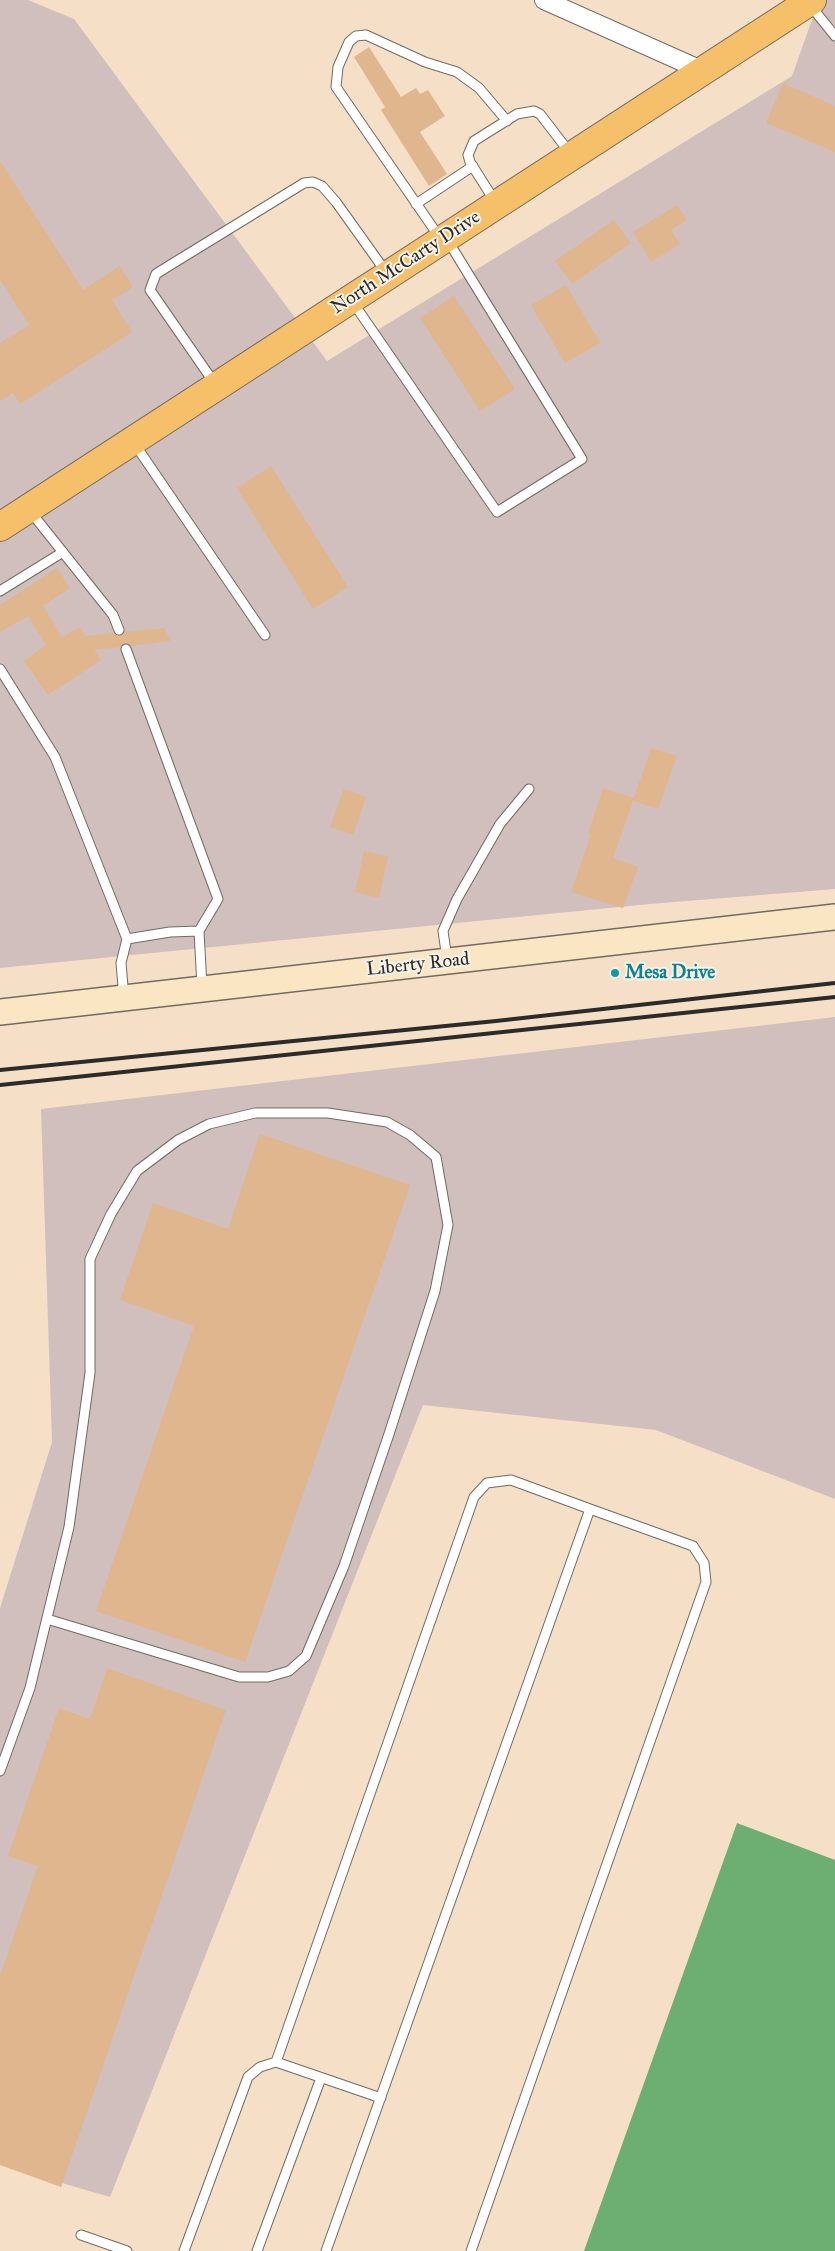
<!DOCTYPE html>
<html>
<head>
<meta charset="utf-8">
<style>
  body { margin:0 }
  canvas { display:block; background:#f5e0c7 }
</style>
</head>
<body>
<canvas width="835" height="2251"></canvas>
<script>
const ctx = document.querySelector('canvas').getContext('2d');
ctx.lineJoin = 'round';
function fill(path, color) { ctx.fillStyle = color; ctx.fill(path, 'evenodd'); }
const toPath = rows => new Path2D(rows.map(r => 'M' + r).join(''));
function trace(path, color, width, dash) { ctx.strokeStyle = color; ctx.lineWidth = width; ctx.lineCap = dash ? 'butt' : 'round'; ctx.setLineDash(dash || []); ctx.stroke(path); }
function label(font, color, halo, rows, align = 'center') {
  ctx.font = font + ' "IM FELL Great Primer",serif'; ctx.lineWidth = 4; ctx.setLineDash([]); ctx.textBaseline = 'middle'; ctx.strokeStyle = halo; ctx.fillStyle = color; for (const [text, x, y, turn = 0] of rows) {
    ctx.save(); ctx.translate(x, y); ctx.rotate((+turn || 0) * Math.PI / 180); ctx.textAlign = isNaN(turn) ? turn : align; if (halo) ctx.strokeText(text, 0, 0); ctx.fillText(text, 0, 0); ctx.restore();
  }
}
const industrial = toPath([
  [0,0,28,0,74,19,327,361,792,76,819,0,835,0,835,889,650,904,0,968],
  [835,1017,835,1499,656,1430,423,1405,110,2197,0,2165,0,1608,52,1442,41,1109]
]);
const forest = toPath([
  [737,1823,835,1860,835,2251,584,2251]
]);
const building = toPath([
  [369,47,401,97,416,88,420,94,428,90,445,116,420,132,447,174,429,186,381,110,385,107,354,57],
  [783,83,835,106,835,152,766,123],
  [0,161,83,290,120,266,133,287,112,300,132,332,20,404,13,393,0,401,0,343,29,325,0,280],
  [677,205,687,220,671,230,680,244,651,262,633,232],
  [614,220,631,243,572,284,555,261],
  [566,285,600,343,565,363,531,305],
  [454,296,515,389,480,411,420,318],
  [271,466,348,587,313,609,237,488],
  [57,568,70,588,43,606,62,637,80,627,85,636,114,633,119,636,125,632,164,628,170,641,131,646,124,643,120,647,94,650,101,660,48,695,24,661,46,645,28,616,0,632,0,605],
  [651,748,677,756,658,809,633,801],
  [603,788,634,798,613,858,638,867,623,908,571,892,591,834,588,833],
  [344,789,366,797,353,835,330,827],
  [364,851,388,856,379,898,355,892],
  [260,1134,410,1185,245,1662,96,1611,194,1326,120,1300,153,1203,228,1229],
  [107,1668,226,1710,61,2187,0,2165,0,1976,38,1866,8,1856,59,1708,90,1719]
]);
const service = toPath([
  [810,5,835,36],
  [496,203,470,162,468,155,474,141,517,114,534,111,540,114,570,153],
  [416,204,473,166],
  [440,238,336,87,338,67,349,42,356,36,366,35,425,62,457,72,479,88,507,121],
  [352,301,497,512,582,459,448,241],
  [215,384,150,290,156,274,167,267,304,183,313,182,322,186,336,202,386,272],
  [134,443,265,635],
  [30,511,113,615,119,630],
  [0,591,63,552],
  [126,649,218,899,199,931,202,987],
  [0,669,55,757,127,939],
  [447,959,443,931,457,899,500,824,529,789],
  [124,998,121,963,127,939,170,932,199,931],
  [0,1771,30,1688,69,1527,90,1373,90,1259,111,1214,137,1171,178,1140,209,1124,255,1113,328,1113,387,1122,410,1135,436,1157,448,1225,435,1291,389,1434,344,1566,306,1656,289,1671,268,1677,239,1677,47,1619],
  [276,2062,474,1497,487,1483,511,1480,590,1509],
  [81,2235,127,2251],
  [184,2251,248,2077,260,2067,276,2062,381,2098],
  [257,2251,321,2078],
  [326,2251,590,1509,693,1546,704,1563,706,1582,471,2251]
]);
const minor = toPath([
  [544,0,701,70]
]);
const secondary = toPath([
  [0,1012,835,917]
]);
const primary = toPath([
  [0,527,812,0]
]);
const rail = toPath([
  [0,1070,496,1021,835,983],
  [0,1085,835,997]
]);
const markers = [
  [615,973,5,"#0f9aa8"]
];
const streetNames = [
  ["North McCarty Drive",406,263,-33],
  ["Liberty Road",418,965,-6]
];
const cultureNames = [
  ["Mesa Drive",625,973]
];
fill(industrial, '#d1bfbd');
fill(forest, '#6dae72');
fill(building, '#dfb68e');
trace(service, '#726a62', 11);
trace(minor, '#726a62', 20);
trace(secondary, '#726a62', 28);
trace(primary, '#726a62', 30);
trace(service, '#fff', 9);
trace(minor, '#fff', 18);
trace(secondary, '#fbe6c4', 25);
trace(primary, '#f6c06b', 28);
trace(rail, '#2b2b2b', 4);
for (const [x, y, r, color] of markers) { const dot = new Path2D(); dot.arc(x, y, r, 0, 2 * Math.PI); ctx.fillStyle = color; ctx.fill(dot); trace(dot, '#f7f3e8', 2); }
label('19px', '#2b2b2b', '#f7f3e8', streetNames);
label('bold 19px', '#0d838f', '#f7f3e8', cultureNames, 'left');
</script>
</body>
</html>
